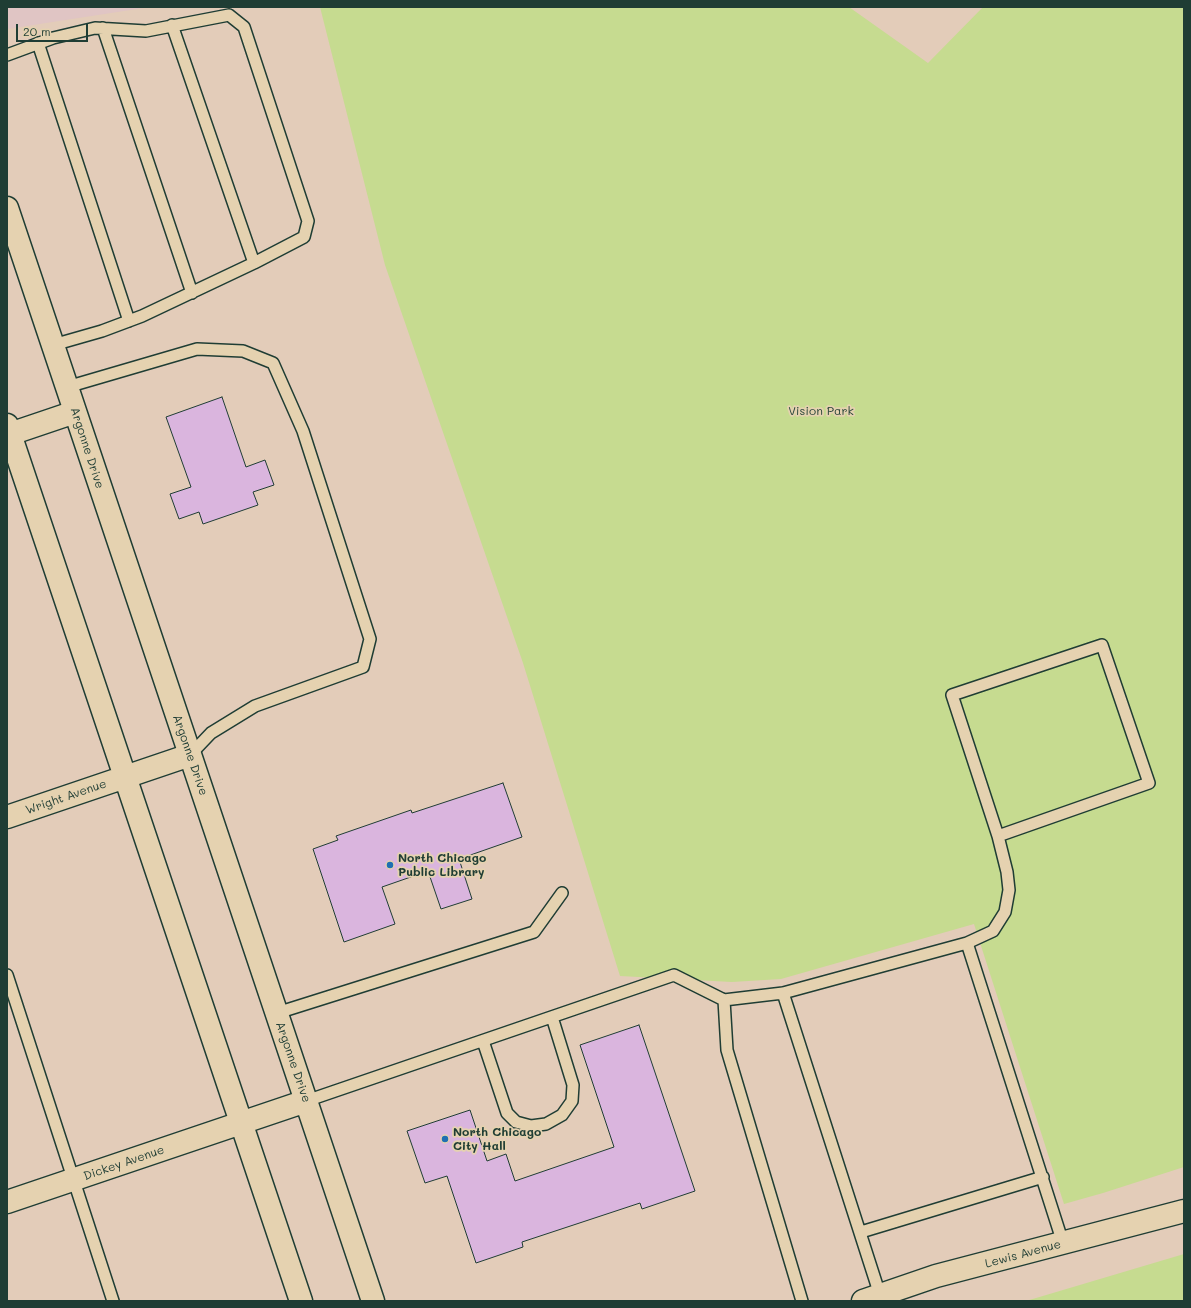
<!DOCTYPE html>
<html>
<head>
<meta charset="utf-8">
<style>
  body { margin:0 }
  #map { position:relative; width:1191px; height:1308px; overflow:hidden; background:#e3ccb9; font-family:Mali,sans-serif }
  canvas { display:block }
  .frame { position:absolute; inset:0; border:8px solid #1f3d34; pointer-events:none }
  .scale { position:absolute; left:16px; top:24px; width:72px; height:18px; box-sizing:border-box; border:2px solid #1f3d34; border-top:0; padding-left:5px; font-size:12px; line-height:14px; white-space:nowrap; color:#1f3d34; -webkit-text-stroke:3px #e5d2b0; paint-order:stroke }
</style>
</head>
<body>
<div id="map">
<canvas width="1191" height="1308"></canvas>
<div class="frame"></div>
<div class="scale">20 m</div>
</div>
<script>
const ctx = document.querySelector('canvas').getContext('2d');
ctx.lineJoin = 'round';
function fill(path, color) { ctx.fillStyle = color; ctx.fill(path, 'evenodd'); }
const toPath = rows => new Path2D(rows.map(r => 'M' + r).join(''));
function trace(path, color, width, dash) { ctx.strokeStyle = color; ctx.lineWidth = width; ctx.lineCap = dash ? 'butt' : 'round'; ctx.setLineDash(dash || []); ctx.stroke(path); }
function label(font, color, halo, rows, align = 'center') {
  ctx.font = font + ' Mali,sans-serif'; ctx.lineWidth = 3.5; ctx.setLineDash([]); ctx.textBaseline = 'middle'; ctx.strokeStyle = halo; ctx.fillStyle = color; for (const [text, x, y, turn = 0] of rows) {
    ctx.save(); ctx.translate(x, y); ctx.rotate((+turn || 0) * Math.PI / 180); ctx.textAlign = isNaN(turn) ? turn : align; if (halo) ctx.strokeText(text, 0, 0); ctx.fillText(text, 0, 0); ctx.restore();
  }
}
const built = toPath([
  [7,7,150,7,7,29]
]);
const green = toPath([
  [320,7,849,7,928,63,983,7,1184,7,1184,1167,1103,1193,1064,1204,974,924,781,979,732,982,620,976,523,663,385,265],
  [1184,1254,1184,1301,1026,1301]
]);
const building = toPath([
  [222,397,246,467,265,460,274,485,253,492,258,505,203,524,199,512,179,519,170,494,191,487,166,417,222,397],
  [503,783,522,837,459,859,472,899,441,909,428,871,382,887,395,924,344,942,313,849,338,840,336,836,411,810,412,813,503,783],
  [639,1025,695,1191,642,1209,640,1203,522,1242,523,1247,476,1263,447,1176,425,1183,407,1131,470,1110,487,1161,506,1154,515,1181,614,1147,580,1045,639,1025]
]);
const service = toPath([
  [172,25,254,263],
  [103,28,192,293],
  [38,43,129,321],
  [7,55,53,38,95,28,146,31,229,15,244,27,308,221,304,237,254,263,142,316,102,331,53,345],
  [67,387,197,349,243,351,273,363,303,431,370,639,363,667,255,706,211,733,190,755],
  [967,943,993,931,1005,912,1009,890,1007,872,998,836,952,695,1102,645,1149,783,998,836],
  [7,975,113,1301],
  [783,993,880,1295],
  [724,1000,727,1050,802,1301],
  [277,1013,534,932,562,893],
  [483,1041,507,1113,516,1122,531,1126,546,1124,562,1115,572,1101,573,1085,552,1017],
  [306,1101,674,975,724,1000,783,993,967,943,1063,1243],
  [861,1232,1043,1177]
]);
const minor = toPath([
  [7,208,373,1301],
  [7,425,301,1301],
  [7,435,75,412],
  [7,817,190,755],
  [7,1202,306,1101]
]);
const secondary = toPath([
  [863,1301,936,1276,1184,1211]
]);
const markers = [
  [390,865,4,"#1f6fb2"],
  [445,1139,4,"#1f6fb2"]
];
const parkNames = [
  ["Vision Park",821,411]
];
const streetNames = [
  ["Argonne Drive",87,448,72],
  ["Argonne Drive",190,755,71],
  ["Wright Avenue",66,797,-19],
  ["Argonne Drive",293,1062,71],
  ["Dickey Avenue",124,1163,-19],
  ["Lewis Avenue",1023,1254,-15]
];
const poiNames = [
  ["North Chicago",398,858],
  ["Public Library",398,872],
  ["North Chicago",453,1132],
  ["City Hall",453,1146]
];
fill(built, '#e0c5c4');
fill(green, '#c6db90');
fill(building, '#dab5de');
trace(building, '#1f3d34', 1);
trace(service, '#1f3d34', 14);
trace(minor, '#1f3d34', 25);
trace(secondary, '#1f3d34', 25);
trace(service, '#e5d2b0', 11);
trace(minor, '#e5d2b0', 22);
trace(secondary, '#e5d2b0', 22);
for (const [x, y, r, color] of markers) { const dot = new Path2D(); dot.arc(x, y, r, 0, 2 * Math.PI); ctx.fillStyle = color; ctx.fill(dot); trace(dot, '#e5d2b0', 1.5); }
label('12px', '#274539', '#e5d2b0', parkNames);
label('12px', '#1f3d34', '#e5d2b0', streetNames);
label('bold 12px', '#1f3d34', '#e5d2b0', poiNames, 'left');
</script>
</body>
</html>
